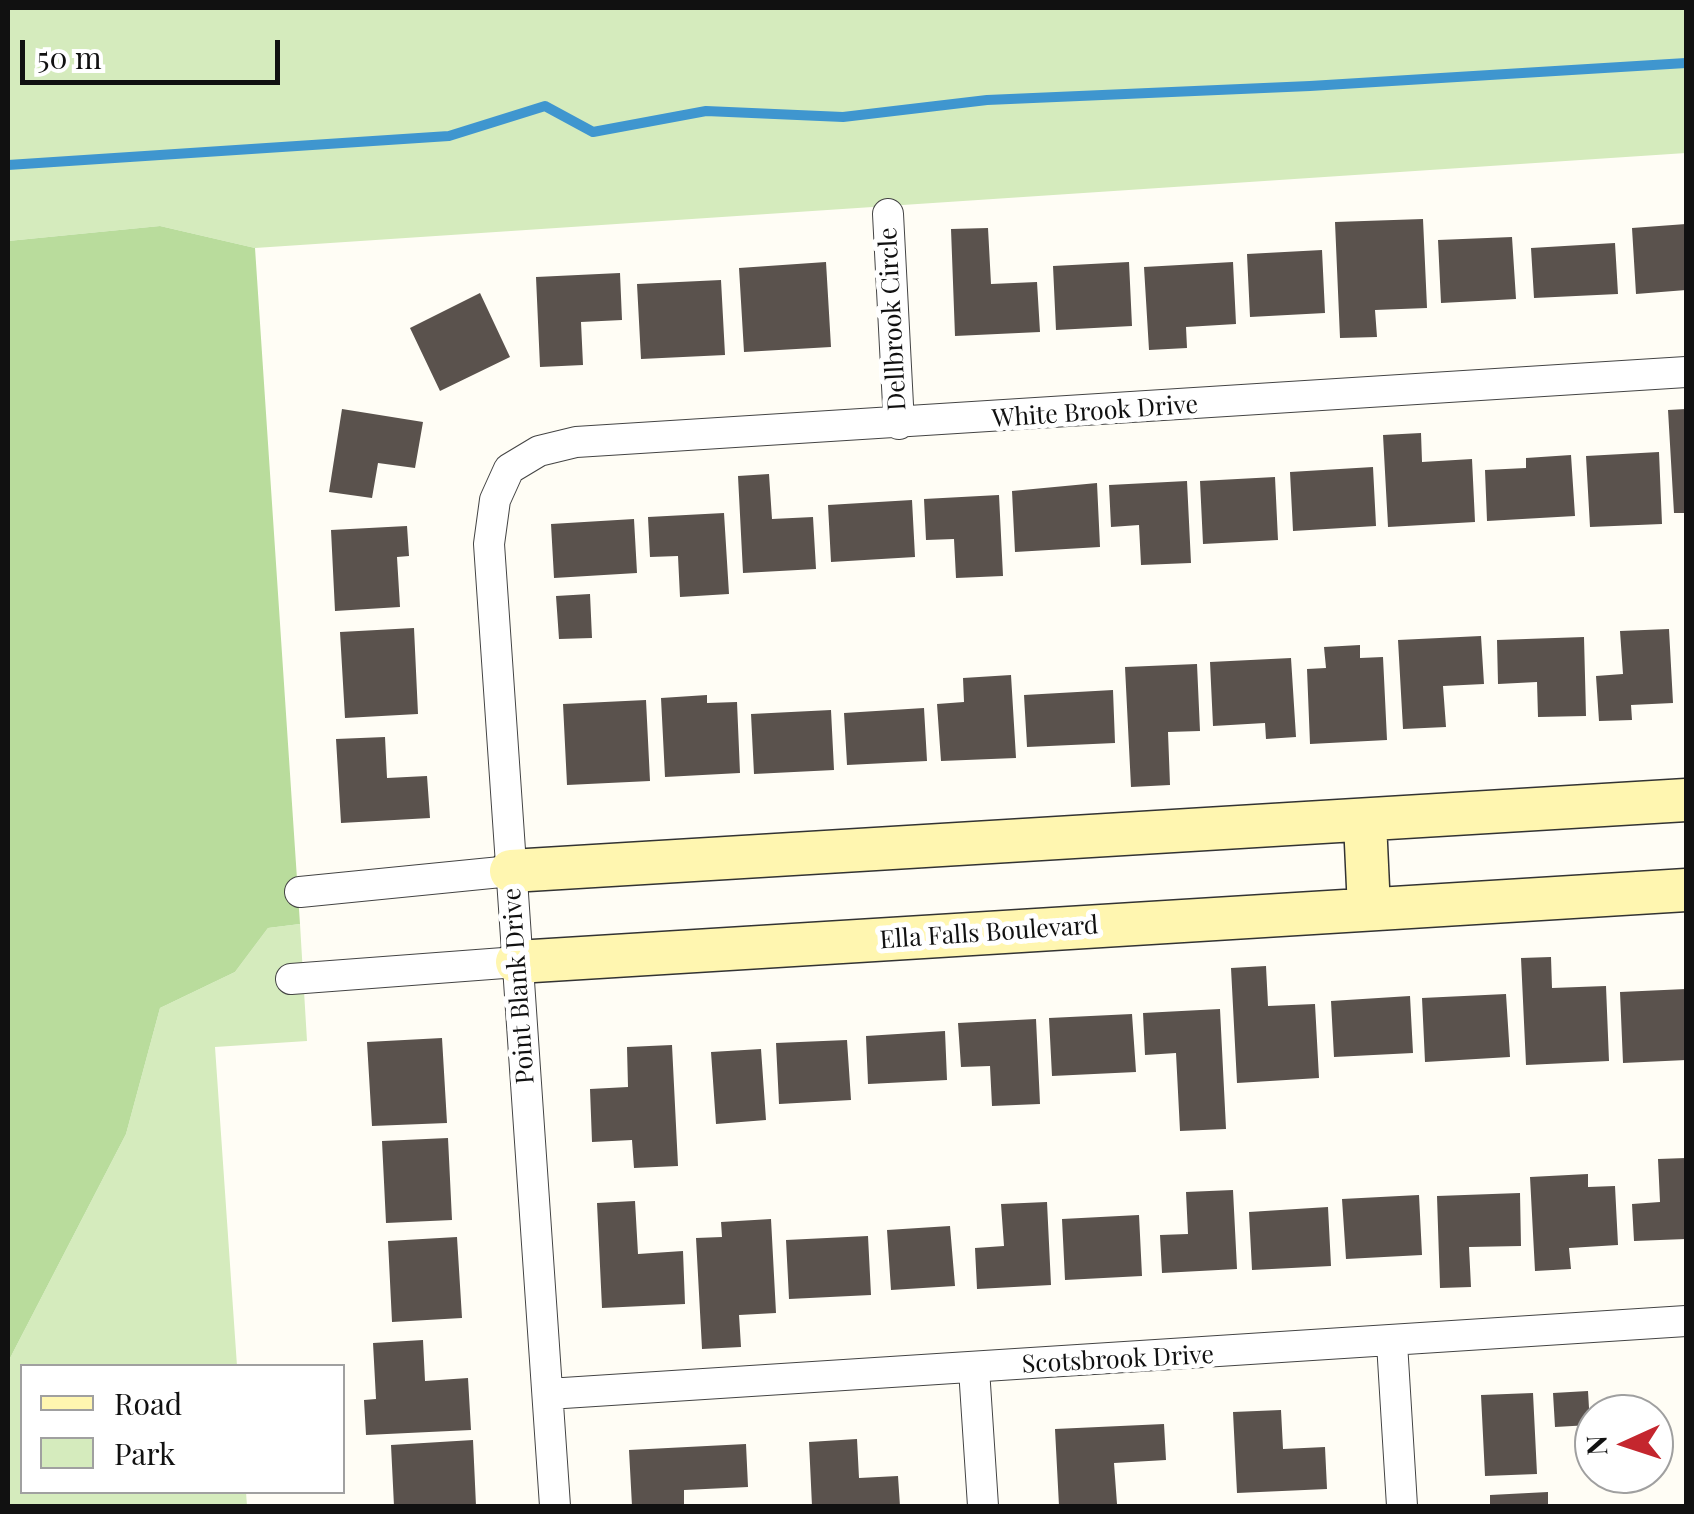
<!DOCTYPE html>
<html>
<head>
<meta charset="utf-8">
<style>
  body { margin:0 }
  #map { position:relative; width:1694px; height:1514px; overflow:hidden; background:#fffdf5; font-family:"Playfair Display",serif }
  canvas { display:block }
  .frame { position:absolute; inset:0; border:10px solid #111; pointer-events:none }
  .legend { position:absolute; left:20px; top:1364px; width:325px; height:130px; box-sizing:border-box; background:#fff; border:2px solid #a0a0a0; margin:0; padding:12px 18px; list-style:none; font-size:30px; color:#111 }
  .legend li { display:flex; align-items:center; gap:20px; height:50px }
  .legend b { width:50px; border:2px solid #a0a0a0 }
  .north { position:absolute; left:1574px; top:1394px; width:100px; height:100px; box-sizing:border-box; background:#fff; border:2px solid #a0a0a0; border-radius:50%; rotate:267deg; font-size:28px; font-weight:700; line-height:40px; text-align:center; color:#111 }
  .north::after { content:''; display:block; margin:auto; width:35px; height:45px; background:#c4262e; clip-path:polygon(50% 0,100% 100%,50% 72%,0 100%) }
  .scale { position:absolute; left:20px; top:40px; width:260px; height:45px; box-sizing:border-box; border:5px solid #111; border-top:0; padding-left:12px; font-size:30px; line-height:35px; white-space:nowrap; color:#111; -webkit-text-stroke:8px #fff; paint-order:stroke }
</style>
</head>
<body>
<div id="map">
<canvas width="1694" height="1514"></canvas>
<div class="frame"></div>
<ul class="legend">
<li><b style="height:12px;background:#fff6b0"></b>Road</li>
<li><b style="height:28px;background:#d5ebbd"></b>Park</li>
</ul>
<div class="north">N</div>
<div class="scale">50 m</div>
</div>
<script>
const ctx = document.querySelector('canvas').getContext('2d');
ctx.lineJoin = 'round';
function fill(path, color) { ctx.fillStyle = color; ctx.fill(path, 'evenodd'); }
const toPath = rows => new Path2D(rows.map(r => 'M' + r).join(''));
function trace(path, color, width, dash) { ctx.strokeStyle = color; ctx.lineWidth = width; ctx.lineCap = dash ? 'butt' : 'round'; ctx.setLineDash(dash || []); ctx.stroke(path); }
function label(font, color, halo, rows, align = 'center') {
  ctx.font = font + ' "Playfair Display",serif'; ctx.lineWidth = 10; ctx.setLineDash([]); ctx.textBaseline = 'middle'; ctx.strokeStyle = halo; ctx.fillStyle = color; for (const [text, x, y, turn = 0] of rows) {
    ctx.save(); ctx.translate(x, y); ctx.rotate((+turn || 0) * Math.PI / 180); ctx.textAlign = isNaN(turn) ? turn : align; if (halo) ctx.strokeText(text, 0, 0); ctx.fillText(text, 0, 0); ctx.restore();
  }
}
const green = toPath([
  [8,8,1686,8,1686,153,255,248,160,226,8,241],
  [300,924,307,1041,215,1047,237,1366,22,1366,22,1492,246,1492,247,1506,8,1506,8,1362,126,1134,160,1008,235,972,268,928]
]);
const forest = toPath([
  [160,226,255,248,300,924,268,928,235,972,160,1008,126,1134,8,1362,8,241]
]);
const stream = toPath([
  [8,165,449,136,545,106,593,132,706,111,843,117,987,100,1310,86,1686,63]
]);
const building = toPath([
  [1423,219,1427,308,1375,310,1377,337,1340,338,1335,222],
  [1686,224,1686,290,1636,294,1632,228],
  [988,228,991,284,1037,282,1040,332,955,336,951,229],
  [1512,237,1516,299,1441,303,1438,240],
  [1615,243,1618,294,1534,298,1531,248],
  [1322,250,1325,313,1250,317,1247,254],
  [826,262,831,347,744,352,739,268],
  [1129,262,1132,326,1056,330,1053,266],
  [1233,262,1236,324,1186,327,1187,348,1149,350,1144,267],
  [620,273,622,320,581,322,583,365,540,367,536,277],
  [721,280,725,355,641,359,637,284],
  [480,293,510,357,440,391,410,328],
  [342,409,423,422,415,468,378,463,372,498,329,492],
  [1686,409,1686,513,1674,513,1668,410],
  [1421,433,1422,462,1472,459,1475,522,1388,527,1383,435],
  [1659,452,1662,524,1590,527,1586,456],
  [1571,455,1575,516,1487,521,1485,470,1526,468,1526,458],
  [1373,467,1376,526,1293,531,1290,472],
  [769,474,772,519,813,517,816,569,743,573,738,476],
  [1275,477,1278,540,1203,544,1200,481],
  [1187,481,1191,563,1141,565,1139,525,1111,527,1109,485],
  [1097,483,1100,547,1015,552,1012,491],
  [999,495,1003,576,956,578,954,539,926,540,924,499],
  [912,500,915,557,831,562,828,505],
  [724,513,729,594,680,597,678,556,650,557,648,517],
  [634,519,637,573,554,578,551,524],
  [407,526,409,556,397,557,400,607,335,611,331,530],
  [590,594,592,638,559,639,556,596],
  [414,628,418,714,345,718,340,632],
  [1669,629,1673,703,1631,705,1632,720,1599,721,1596,676,1623,674,1620,631],
  [1481,636,1484,684,1443,686,1446,727,1403,729,1398,640],
  [1584,637,1586,716,1538,717,1537,682,1498,684,1497,640],
  [1360,645,1360,658,1383,657,1387,740,1310,744,1307,669,1326,668,1324,647],
  [1291,658,1296,737,1266,739,1265,723,1213,726,1210,662],
  [1197,664,1200,731,1168,732,1170,785,1131,787,1125,667],
  [1011,675,1016,758,941,761,937,704,964,702,963,678],
  [1113,690,1115,743,1027,747,1024,695],
  [707,695,707,703,737,702,740,773,665,777,661,698],
  [646,700,650,781,567,785,563,704],
  [924,708,927,761,847,765,844,713],
  [831,710,834,770,754,774,751,714],
  [385,737,387,778,427,776,430,818,341,823,336,739],
  [1551,957,1552,988,1606,986,1609,1061,1526,1065,1521,958],
  [1266,966,1268,1006,1315,1004,1319,1078,1237,1083,1231,968],
  [1686,989,1686,1060,1623,1063,1620,992],
  [1506,994,1510,1057,1425,1062,1422,998],
  [1410,996,1413,1053,1334,1057,1331,1001],
  [1220,1009,1226,1129,1180,1131,1176,1053,1145,1055,1143,1013],
  [1132,1014,1136,1072,1052,1076,1049,1018],
  [1036,1019,1040,1104,992,1106,990,1066,961,1067,958,1023],
  [945,1031,947,1080,868,1084,866,1036],
  [442,1038,447,1123,372,1126,367,1042],
  [847,1040,851,1100,779,1104,776,1043],
  [672,1045,678,1166,634,1168,632,1140,592,1142,590,1089,628,1087,627,1047],
  [761,1049,766,1120,716,1124,711,1052],
  [448,1138,452,1220,386,1223,382,1141],
  [1686,1158,1686,1239,1634,1241,1632,1204,1660,1202,1658,1159],
  [1588,1174,1588,1187,1615,1186,1618,1245,1569,1248,1571,1269,1535,1271,1530,1177],
  [1233,1190,1237,1269,1162,1273,1160,1235,1188,1234,1186,1192],
  [1520,1193,1521,1246,1469,1247,1471,1287,1440,1288,1437,1196],
  [1419,1195,1422,1255,1346,1259,1342,1199],
  [635,1201,638,1254,683,1251,685,1304,602,1308,597,1203],
  [1047,1202,1051,1285,977,1289,975,1248,1004,1246,1001,1204],
  [1328,1207,1331,1266,1252,1270,1249,1212],
  [1139,1215,1142,1276,1065,1280,1062,1219],
  [771,1219,776,1313,739,1315,741,1347,702,1349,696,1238,722,1237,721,1222],
  [950,1226,955,1286,891,1290,887,1230],
  [868,1236,871,1295,789,1299,786,1240],
  [457,1237,462,1318,392,1322,388,1241],
  [423,1340,425,1381,468,1378,471,1430,366,1435,364,1400,376,1399,373,1343],
  [1588,1391,1590,1425,1555,1427,1553,1393],
  [1533,1393,1537,1474,1485,1476,1481,1395],
  [1281,1410,1283,1449,1325,1447,1327,1489,1237,1493,1233,1412],
  [1164,1424,1166,1460,1114,1463,1117,1504,1059,1506,1055,1429],
  [857,1439,859,1478,898,1476,900,1506,812,1506,809,1442],
  [473,1440,476,1506,394,1506,391,1445],
  [746,1444,748,1487,684,1490,684,1506,632,1506,629,1450],
  [1548,1492,1548,1506,1490,1506,1490,1495]
]);
const street = toPath([
  [888,214,899,424],
  [300,892,511,871],
  [291,979,517,962],
  [1392,1343,1402,1506],
  [974,1369,983,1506],
  [548,1394,1686,1321],
  [555,1506,489,544,495,500,509,469,539,451,576,442,1686,372]
]);
const secondary = toPath([
  [1365,822,1369,909],
  [511,871,1686,800],
  [517,962,1686,890]
]);
const streetNames = [
  ["Dellbrook Circle",893,319,-93],
  ["White Brook Drive",1095,412,-4],
  ["Ella Falls Boulevard",989,933,-4],
  ["Point Blank Drive",519,986,-94],
  ["Scotsbrook Drive",1118,1360,-3]
];
fill(green, '#d5ebbd');
fill(forest, '#b9dc9c');
trace(stream, '#3f96cf', 10);
fill(building, '#5a524d');
trace(street, '#444', 32);
trace(secondary, '#333', 45);
trace(street, '#fff', 30);
trace(secondary, '#fff6b0', 42);
label('25px', '#111', '#fff', streetNames);
</script>
</body>
</html>
